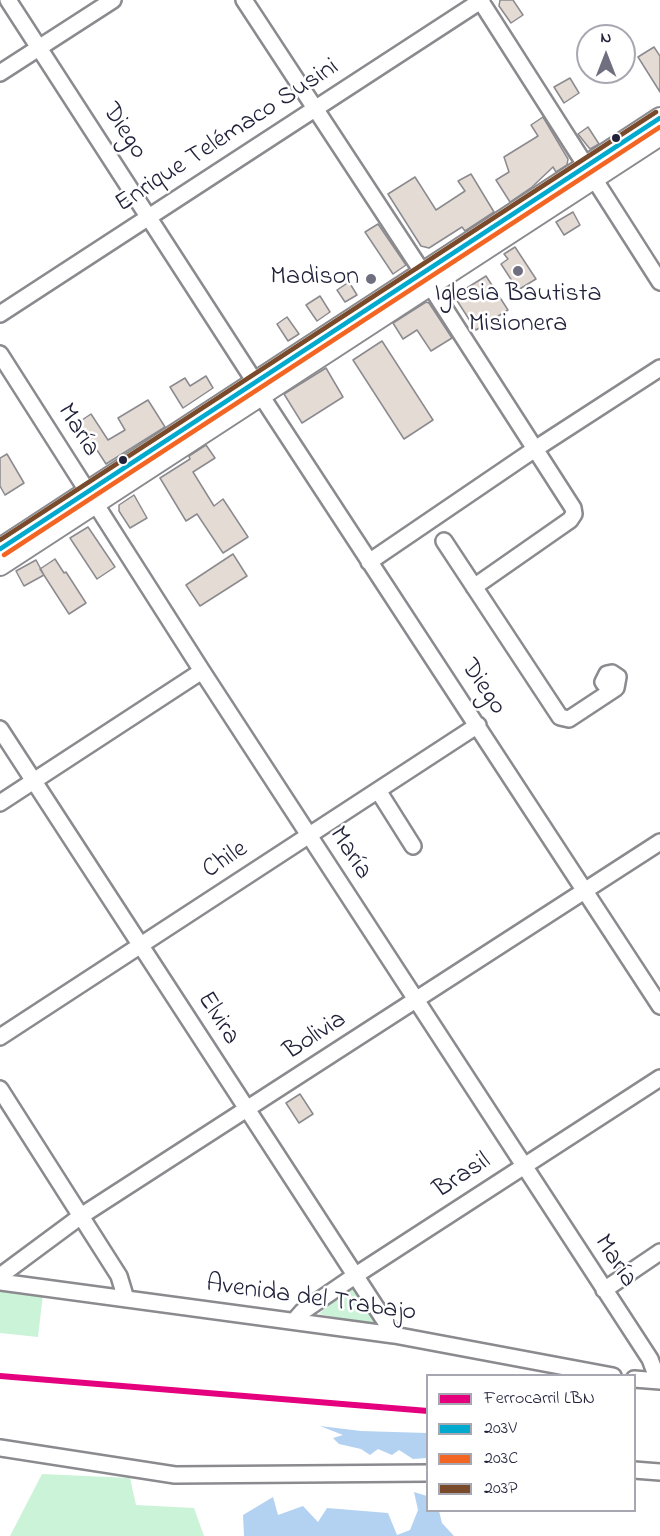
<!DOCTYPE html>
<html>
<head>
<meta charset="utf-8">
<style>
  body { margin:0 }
  #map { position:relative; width:660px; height:1536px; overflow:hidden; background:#fff; font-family:"Indie Flower",sans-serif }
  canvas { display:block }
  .legend { position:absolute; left:426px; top:1374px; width:210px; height:138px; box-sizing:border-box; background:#fff; border:2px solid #a7a7b1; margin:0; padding:8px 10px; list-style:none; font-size:18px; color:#22223b }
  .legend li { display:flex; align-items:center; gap:12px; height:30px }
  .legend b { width:30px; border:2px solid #a7a7b1 }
  .north { position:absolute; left:576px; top:24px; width:60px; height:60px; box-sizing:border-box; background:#fff; border:2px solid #a7a7b1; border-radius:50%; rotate:0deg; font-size:16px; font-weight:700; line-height:24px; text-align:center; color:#22223b }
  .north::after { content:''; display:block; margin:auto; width:21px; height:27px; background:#6f6f80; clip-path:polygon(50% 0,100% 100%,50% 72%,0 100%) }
</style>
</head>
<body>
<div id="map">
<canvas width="660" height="1536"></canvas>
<ul class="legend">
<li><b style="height:8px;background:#e5007d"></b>Ferrocarril LBN</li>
<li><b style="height:8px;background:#00a9ce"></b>203V</li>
<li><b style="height:8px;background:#f26522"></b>203C</li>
<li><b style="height:8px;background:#7a4b2a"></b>203P</li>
</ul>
<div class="north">N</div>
</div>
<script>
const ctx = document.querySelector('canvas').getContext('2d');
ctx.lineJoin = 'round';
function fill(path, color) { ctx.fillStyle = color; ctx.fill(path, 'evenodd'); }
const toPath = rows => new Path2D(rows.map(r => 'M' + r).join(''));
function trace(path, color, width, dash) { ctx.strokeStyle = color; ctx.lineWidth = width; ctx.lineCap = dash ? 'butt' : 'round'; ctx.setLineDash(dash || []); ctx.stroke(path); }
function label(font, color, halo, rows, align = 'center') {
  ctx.font = font + ' "Indie Flower",sans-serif'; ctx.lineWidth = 5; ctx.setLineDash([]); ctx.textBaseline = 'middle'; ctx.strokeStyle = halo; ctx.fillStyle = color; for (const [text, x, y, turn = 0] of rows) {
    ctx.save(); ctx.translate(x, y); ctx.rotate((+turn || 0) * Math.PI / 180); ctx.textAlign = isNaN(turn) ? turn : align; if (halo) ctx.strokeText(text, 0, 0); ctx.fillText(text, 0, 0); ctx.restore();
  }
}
const green = toPath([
  [355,1281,382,1326,319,1314],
  [0,1289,43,1294,38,1337,0,1333],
  [42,1474,130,1478,136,1505,194,1508,204,1536,10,1536]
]);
const water = toPath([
  [320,1426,361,1431,427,1433,427,1458,413,1459,399,1450,392,1455,378,1449,370,1455,361,1449,339,1444,333,1438,343,1435],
  [414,1492,427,1496,428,1510,439,1511,442,1523,454,1536,244,1536,243,1515,273,1497,278,1515,303,1506,318,1522,327,1508,388,1513,397,1535,410,1530,418,1510]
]);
const building = toPath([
  [500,0,513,0,523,15,511,23,499,6,500,0],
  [654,47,660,56,660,92,638,57,654,47],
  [570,78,579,93,564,103,554,87,570,78],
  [543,117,568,159,567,165,556,172,553,167,532,187,510,202,496,180,509,172,504,157,538,136,531,125,543,117],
  [588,127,599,144,590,149,578,134,588,127],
  [471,174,494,212,465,231,462,227,429,248,421,246,388,194,415,177,436,210,465,191,458,181,471,174],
  [573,212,580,225,564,235,556,222,573,212],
  [378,224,406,265,393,274,365,232,378,224],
  [515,247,536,279,518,290,501,264,508,259,504,254,515,247],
  [486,276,508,310,476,330,454,296,486,276],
  [349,282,357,295,345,302,337,290,349,282],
  [320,296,330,312,317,321,306,305,320,296],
  [426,302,429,303,452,338,431,351,417,330,403,339,393,323,426,302],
  [287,317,299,334,288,341,277,324,287,317],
  [382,341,433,420,404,439,353,360,382,341],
  [326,368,343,397,302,423,284,394,326,368],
  [206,376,213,388,183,408,170,387,185,378,190,386,206,376],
  [148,400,165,427,106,464,79,422,91,414,108,440,125,430,118,418,148,400],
  [206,445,215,458,193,472,214,506,223,499,248,537,223,553,197,514,186,521,160,478,190,459,189,456,206,445],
  [7,454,24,483,5,495,0,486,0,458,7,454],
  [134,495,147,518,130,528,119,511,119,505,134,495],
  [88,527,115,567,97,579,70,538,88,527],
  [233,554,247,576,200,606,186,585,233,554],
  [55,559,64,573,66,572,86,603,69,614,40,569,55,559],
  [36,560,44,575,24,586,16,571,36,560],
  [300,1094,313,1114,299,1123,286,1103,300,1094]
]);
const minor = toPath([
  [8,0,255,382],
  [244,0,423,273],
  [480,0,660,282],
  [0,73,113,0],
  [431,287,573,508,574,514,570,520,474,587],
  [0,314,482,0],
  [0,354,202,671,650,1359,658,1380],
  [262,397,660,1006],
  [444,541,560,717,569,719,616,688,618,677,612,673,607,674,603,682,610,691],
  [369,562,535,449,660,368],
  [0,729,394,1335],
  [379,792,413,846],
  [0,803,202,671],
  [0,1037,478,725],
  [0,1089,119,1276,126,1299],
  [0,1276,81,1216,660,842],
  [0,1282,394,1335,613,1376],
  [604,1290,660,1252],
  [295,1320,302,1312,356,1275,660,1078],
  [634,1379,660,1381],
  [0,1448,175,1475,428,1473],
  [634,1470,660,1472]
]);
const major = toPath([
  [0,549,660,118],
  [0,565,660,135]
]);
const bus1 = toPath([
  [0,549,660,118]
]);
const bus2 = toPath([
  [4,555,660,127]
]);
const bus3 = toPath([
  [0,540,656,112]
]);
const rail1 = toPath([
  [0,1376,428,1411]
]);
const markers = [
  [616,138,5,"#22223b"],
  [518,271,6,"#6f6f80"],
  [371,279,6,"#6f6f80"],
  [123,460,5,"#22223b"]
];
const streetNames = [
  ["Diego",123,132,57],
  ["Enrique Telémaco Susini",228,137,-33],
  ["María",77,431,58],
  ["Diego",482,688,56],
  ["María",349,854,57],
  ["Chile",226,861,-33],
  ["Elvira",217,1019,58],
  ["Bolivia",316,1037,-33],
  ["Brasil",463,1177,-33],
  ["María",614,1262,57],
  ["Avenida del Trabajo",311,1300,8]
];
const poiNames = [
  ["Madison",359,279],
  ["Iglesia Bautista",518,296,"center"],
  ["Misionera",518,326,"center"]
];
fill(green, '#cbf3d8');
fill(water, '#b3d2f2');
fill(building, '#e4dbd4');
trace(building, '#8a8a8f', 1.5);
trace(minor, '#8a8a8f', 20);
trace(major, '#8a8a8f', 24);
trace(minor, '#fff', 15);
trace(major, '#fff', 20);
trace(bus1, '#00a9ce', 4.5);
trace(bus2, '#f26522', 4.5);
trace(bus3, '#7a4b2a', 4.5);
trace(rail1, '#e5007d', 6);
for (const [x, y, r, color] of markers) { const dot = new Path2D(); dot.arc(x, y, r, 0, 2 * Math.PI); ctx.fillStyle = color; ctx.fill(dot); trace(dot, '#fff', 2); }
label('26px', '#22223b', '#fff', streetNames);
label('26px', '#22223b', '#fff', poiNames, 'right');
</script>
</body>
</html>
